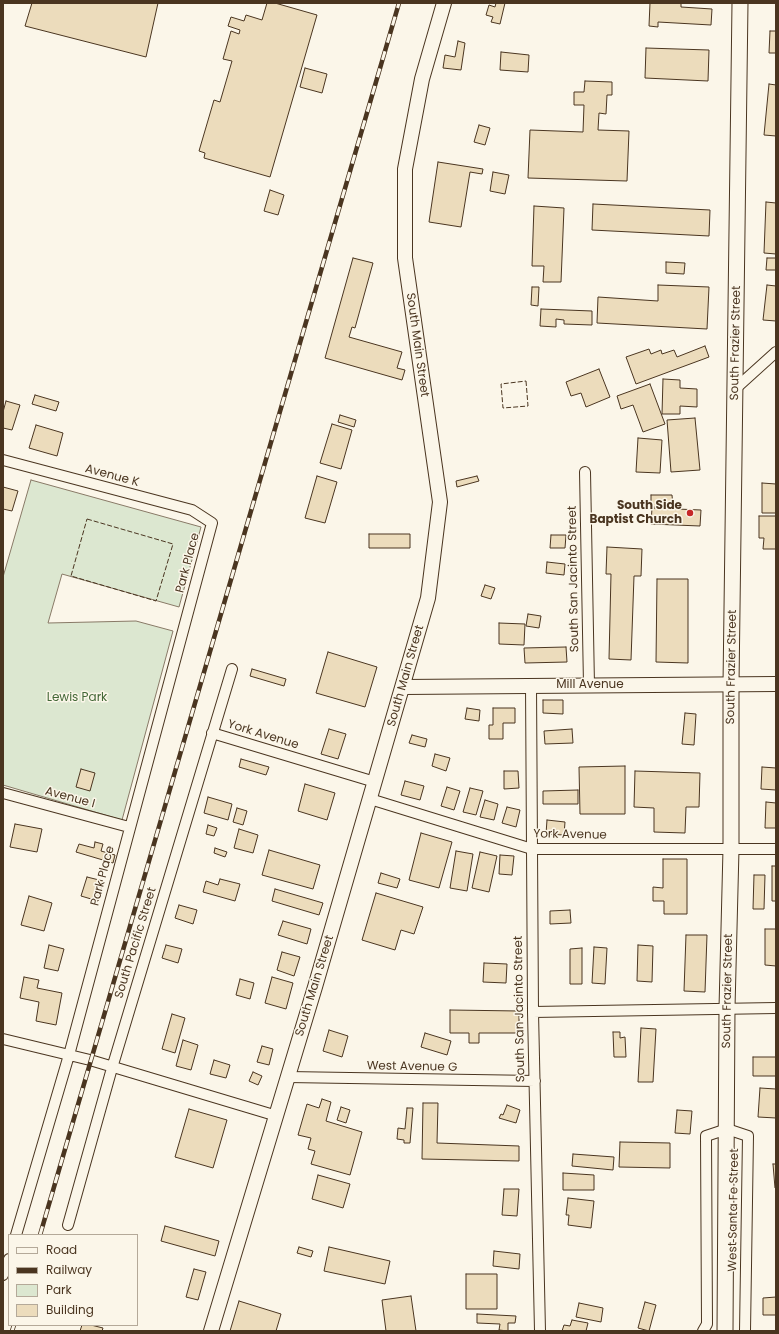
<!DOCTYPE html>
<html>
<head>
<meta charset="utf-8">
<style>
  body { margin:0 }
  #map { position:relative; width:779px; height:1334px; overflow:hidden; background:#fbf6e9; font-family:Poppins,sans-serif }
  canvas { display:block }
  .frame { position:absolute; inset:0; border:4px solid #4a3520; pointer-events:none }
  .legend { position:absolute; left:8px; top:1234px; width:130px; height:92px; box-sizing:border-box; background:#fbf6e9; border:1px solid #b4a999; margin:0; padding:5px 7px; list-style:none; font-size:12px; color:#4a3520 }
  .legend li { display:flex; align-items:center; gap:8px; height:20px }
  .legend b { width:20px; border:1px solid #b4a999 }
</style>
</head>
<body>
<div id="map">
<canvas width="779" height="1334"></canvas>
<div class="frame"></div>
<ul class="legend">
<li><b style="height:5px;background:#fbf6e9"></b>Road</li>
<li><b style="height:5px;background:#4a3520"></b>Railway</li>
<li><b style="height:11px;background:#dce7d0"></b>Park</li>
<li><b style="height:11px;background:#ecdcbc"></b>Building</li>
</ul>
</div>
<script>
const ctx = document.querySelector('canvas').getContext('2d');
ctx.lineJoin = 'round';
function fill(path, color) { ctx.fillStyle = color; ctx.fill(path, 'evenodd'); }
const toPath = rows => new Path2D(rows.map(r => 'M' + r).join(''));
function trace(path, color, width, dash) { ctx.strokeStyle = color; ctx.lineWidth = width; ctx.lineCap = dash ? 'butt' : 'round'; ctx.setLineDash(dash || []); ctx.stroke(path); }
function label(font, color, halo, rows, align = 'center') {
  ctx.font = font + ' Poppins,sans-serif'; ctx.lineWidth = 3; ctx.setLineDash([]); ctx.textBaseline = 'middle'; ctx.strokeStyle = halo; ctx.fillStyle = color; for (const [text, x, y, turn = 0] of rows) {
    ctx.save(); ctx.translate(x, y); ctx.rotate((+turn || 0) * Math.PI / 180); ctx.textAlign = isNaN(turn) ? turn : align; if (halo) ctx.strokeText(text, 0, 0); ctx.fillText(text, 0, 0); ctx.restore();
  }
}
const green = toPath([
  [31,480,201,527,179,607,62,574,48,623,136,621,173,631,122,820,3,785,3,577,31,480]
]);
const building = toPath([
  [32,3,158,3,146,57,25,26,32,3],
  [267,3,275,3,317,15,270,177,204,158,205,153,199,151,214,100,220,102,232,61,223,59,231,31,239,34,240,30,228,26,231,17,244,21,246,15,262,20,267,3],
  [496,3,505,3,500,24,491,22,493,17,486,15,489,5,495,7,496,3],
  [650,3,681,3,681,7,712,9,711,25,658,22,658,27,649,26,650,3],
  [770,31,776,31,776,53,769,53,770,31],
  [458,41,465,43,461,70,443,68,445,55,455,57,458,41],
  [646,48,709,50,708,81,645,78,646,48],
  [501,52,529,55,528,72,500,70,501,52],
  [305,68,327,74,322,93,300,87,305,68],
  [585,81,612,82,612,95,607,95,606,114,599,113,598,130,629,131,627,181,528,178,530,130,583,132,584,105,574,105,574,92,584,92,585,81],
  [769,84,776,85,776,136,764,135,769,84],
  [479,125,490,128,485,145,474,142,479,125],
  [438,162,483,169,482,174,470,172,461,227,429,222,438,162],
  [493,172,509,175,505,194,490,191,493,172],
  [270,190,284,195,278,215,264,211,270,190],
  [766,202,776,203,776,254,764,253,766,202],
  [593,204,710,210,709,236,592,230,593,204],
  [534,206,564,208,561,282,543,282,544,266,532,266,534,206],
  [353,258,373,263,355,328,352,327,349,337,402,352,397,368,405,370,402,380,325,358,353,258],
  [767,258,776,258,776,270,766,270,767,258],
  [666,262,685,263,684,274,666,273,666,262],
  [658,285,709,287,707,329,597,323,598,297,658,301,658,285],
  [767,285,776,286,776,321,763,320,767,285],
  [532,287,539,287,538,306,531,305,532,287],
  [541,309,592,311,592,325,564,324,564,320,556,319,556,327,540,326,541,309],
  [705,346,709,357,636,384,626,357,649,349,651,354,661,350,662,354,674,350,677,357,705,346],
  [599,369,610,397,586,407,581,393,571,396,566,382,599,369],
  [663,379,680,380,680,388,697,389,697,407,680,406,680,414,662,414,663,379],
  [650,384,665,424,643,432,633,405,621,409,617,396,650,384],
  [35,395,59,402,56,411,32,404,35,395],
  [6,401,20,405,12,430,3,428,3,412,6,401],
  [340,415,356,420,354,427,338,422,340,415],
  [695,418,700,470,671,472,667,420,695,418],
  [332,424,352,430,341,469,320,463,332,424],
  [36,425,63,433,57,456,29,448,36,425],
  [638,438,662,440,660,473,636,472,638,438],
  [317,476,337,482,325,523,305,518,317,476],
  [477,476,479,481,457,487,456,481,477,476],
  [762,483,776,484,776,513,762,513,762,483],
  [3,487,18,491,12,511,3,509,3,487],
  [651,495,672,495,673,507,651,507,651,495],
  [652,508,701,510,700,526,651,524,652,508],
  [759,516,776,516,776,549,763,549,764,538,759,538,759,516],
  [369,534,410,534,410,548,369,548,369,534],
  [551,535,566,535,565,548,550,548,551,535],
  [607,547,642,549,641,576,634,576,631,660,609,659,611,574,606,574,607,547],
  [547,562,565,564,564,575,546,573,547,562],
  [657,579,688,579,688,663,656,662,657,579],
  [485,585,495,588,491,599,481,596,485,585],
  [528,614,541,616,539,628,526,626,528,614],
  [499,623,525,624,524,645,499,644,499,623],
  [566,647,567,662,525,663,524,648,566,647],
  [328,652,377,667,365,707,316,693,328,652],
  [252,669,286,679,284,686,250,676,252,669],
  [543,700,563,700,563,714,543,713,543,700],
  [467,708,480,710,479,721,465,719,467,708],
  [493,708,515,708,515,723,503,723,503,739,489,739,489,725,493,725,493,708],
  [685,713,696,714,694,745,682,744,685,713],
  [329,729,346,734,338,759,321,754,329,729],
  [572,729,573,743,545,744,544,731,572,729],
  [412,735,427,739,425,747,409,743,412,735],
  [435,754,450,758,446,771,432,766,435,754],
  [241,759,269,767,266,775,239,767,241,759],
  [625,766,625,814,580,814,579,767,625,766],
  [762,767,776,768,776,790,761,789,762,767],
  [81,769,95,773,90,791,76,787,81,769],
  [504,771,518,771,519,788,504,789,504,771],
  [635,771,700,773,699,807,686,807,685,833,654,832,654,808,634,807,635,771],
  [405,781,424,786,420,800,401,795,405,781],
  [305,784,335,793,327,820,298,811,305,784],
  [447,787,460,791,454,810,441,806,447,787],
  [470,788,483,791,476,815,463,812,470,788],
  [578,790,578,804,543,804,543,791,578,790],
  [208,797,232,804,228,820,204,813,208,797],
  [485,800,498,804,494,820,480,817,485,800],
  [766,802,776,803,776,828,765,828,766,802],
  [507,807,520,810,516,827,502,823,507,807],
  [237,808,247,811,243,825,233,822,237,808],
  [547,820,565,822,564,835,546,834,547,820],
  [15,824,42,829,37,852,10,847,15,824],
  [208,825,217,828,214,836,206,834,208,825],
  [239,829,258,835,253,853,234,848,239,829],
  [421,833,452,842,439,888,409,880,421,833],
  [95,842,103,844,101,851,115,855,113,863,76,852,79,844,94,848,95,842],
  [215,848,227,852,225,857,214,853,215,848],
  [269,850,320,865,313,889,262,875,269,850],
  [456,851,473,854,467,891,450,888,456,851],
  [480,852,497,856,489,892,472,888,480,852],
  [500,855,514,856,512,875,499,874,500,855],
  [663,859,687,859,687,914,664,914,664,901,653,901,653,887,663,888,663,859],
  [772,866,776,866,776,901,772,901,772,866],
  [381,873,400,879,397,888,378,883,381,873],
  [754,875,765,875,764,909,753,909,754,875],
  [87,877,103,881,98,901,81,896,87,877],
  [220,879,240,884,235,901,203,892,206,881,218,885,220,879],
  [275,889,323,903,319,915,272,901,275,889],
  [376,893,423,907,414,934,401,930,395,950,362,940,376,893],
  [29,896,52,903,44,931,21,925,29,896],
  [179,905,197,910,193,924,175,918,179,905],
  [570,910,571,923,550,924,550,911,570,910],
  [283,921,311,929,307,944,278,935,283,921],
  [765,929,776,929,776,966,765,965,765,929],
  [686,935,707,935,705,992,684,991,686,935],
  [49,945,64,949,58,971,44,968,49,945],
  [166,945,182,949,178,963,162,958,166,945],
  [638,945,653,946,652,982,637,981,638,945],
  [594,947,607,948,605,984,592,983,594,947],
  [582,948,582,984,570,984,570,949,582,948],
  [282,952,300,957,294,976,277,970,282,952],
  [484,963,507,964,506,983,483,982,484,963],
  [24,977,39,980,37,988,62,993,56,1025,36,1021,39,1002,20,998,24,977],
  [272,977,293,983,286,1009,265,1003,272,977],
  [240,979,254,983,250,999,236,995,240,979],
  [450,1010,519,1011,519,1033,479,1033,479,1043,469,1043,469,1033,450,1033,450,1010],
  [172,1014,185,1018,175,1053,162,1049,172,1014],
  [641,1028,656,1029,653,1082,638,1082,641,1028],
  [329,1030,348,1036,342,1057,323,1051,329,1030],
  [613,1032,620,1032,620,1038,625,1037,626,1057,614,1057,613,1032],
  [425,1033,451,1041,447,1055,421,1047,425,1033],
  [183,1040,198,1045,191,1070,176,1066,183,1040],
  [262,1046,273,1049,269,1065,257,1062,262,1046],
  [753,1057,776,1057,776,1076,753,1076,753,1057],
  [214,1060,230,1065,226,1078,210,1074,214,1060],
  [253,1072,262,1076,258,1085,249,1081,253,1072],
  [760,1088,776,1089,776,1118,758,1117,760,1088],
  [322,1099,331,1102,326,1121,362,1132,350,1175,311,1164,315,1151,308,1149,311,1138,298,1135,307,1104,319,1108,322,1099],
  [423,1103,438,1103,437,1143,519,1146,519,1161,422,1159,423,1103],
  [507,1105,520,1110,516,1123,499,1118,501,1114,503,1115,507,1105],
  [341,1107,350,1110,346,1123,337,1120,341,1107],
  [407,1108,413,1108,410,1143,404,1143,404,1140,397,1139,398,1128,405,1129,407,1108],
  [189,1109,227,1120,213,1168,175,1157,189,1109],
  [677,1110,692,1111,690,1134,675,1133,677,1110],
  [620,1142,670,1143,670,1168,619,1167,620,1142],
  [573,1154,614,1157,613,1170,572,1166,573,1154],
  [773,1164,776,1164,776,1188,775,1188,773,1164],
  [563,1173,594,1175,594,1190,563,1190,563,1173],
  [318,1175,350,1184,343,1208,312,1199,318,1175],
  [504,1189,519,1189,517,1216,502,1215,504,1189],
  [568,1198,594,1201,591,1228,568,1225,569,1215,566,1215,568,1198],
  [165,1226,219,1241,215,1256,161,1241,165,1226],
  [299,1247,313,1251,311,1257,297,1253,299,1247],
  [329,1247,390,1261,385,1284,324,1271,329,1247],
  [494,1251,520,1254,519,1269,493,1266,494,1251],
  [194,1269,206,1272,198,1300,186,1297,194,1269],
  [466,1274,497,1274,497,1309,466,1309,466,1274],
  [411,1296,416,1331,386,1331,382,1300,411,1296],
  [776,1297,776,1315,763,1315,763,1298,776,1297],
  [239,1301,281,1314,276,1331,230,1331,239,1301],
  [645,1302,656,1305,649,1331,638,1328,645,1302],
  [579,1303,603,1308,601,1322,576,1317,579,1303],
  [477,1314,516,1316,515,1323,508,1323,508,1331,499,1330,500,1324,477,1323,477,1314],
  [572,1320,588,1323,586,1331,562,1331,564,1325,570,1326,572,1320],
  [82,1325,91,1325,103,1328,102,1331,80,1331,82,1325]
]);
const street = toPath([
  [735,389,776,352],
  [3,460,192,510,212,523,69,1055,16,1235],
  [585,472,589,685],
  [531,685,533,1012,540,1331],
  [212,733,375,782],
  [3,793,129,827],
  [370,799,532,849,776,849],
  [533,1012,776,1008],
  [3,1039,90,1060,277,1116],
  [288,1077,535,1081],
  [68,1225,112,1068,232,669],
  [3,1275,9,1259],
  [703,1331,707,1324,706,1136,727,1129,748,1136,745,1331]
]);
const secondary = toPath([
  [404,687,776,684],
  [211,1331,315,987,428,598,440,502,405,258,405,169,422,79,444,3]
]);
const primary = toPath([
  [725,1331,727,1008,731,849,731,684,740,3]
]);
const rail = toPath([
  [40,1235,399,3],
  [12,1331,14,1325]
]);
const fence = toPath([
  [526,381,528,406,503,408,501,384,526,381],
  [87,519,173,544,156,601,71,576,87,519]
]);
const markers = [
  [690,513,4,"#c62828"]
];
const streetNames = [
  ["South Frazier Street",736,343,-89],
  ["South Main Street",417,345,82],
  ["Avenue K",112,476,15],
  ["Park Place",188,563,-75],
  ["South San Jacinto Street",574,579,-91],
  ["South Frazier Street",732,667,-89],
  ["South Main Street",406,676,-74],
  ["Mill Avenue",590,685],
  ["York Avenue",263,735,17],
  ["Avenue I",70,798,15],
  ["York Avenue",570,835,1],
  ["Park Place",103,876,-75],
  ["South Pacific Street",136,943,-73],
  ["South Main Street",315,986,-73],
  ["South Frazier Street",728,991,-89],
  ["South San Jacinto Street",520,1009,-91],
  ["West Avenue G",412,1067,1],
  ["West Santa Fe Street",734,1210,-89]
];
const poiNames = [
  ["South Side",682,506],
  ["Baptist Church",682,520]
];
const parkNames = [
  ["Lewis Park",77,698]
];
fill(green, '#dce7d0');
trace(green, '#887966', 1);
fill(building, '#ecdcbc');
trace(building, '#4a3520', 1);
trace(street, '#4a3520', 12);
trace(secondary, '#4a3520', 16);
trace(primary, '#4a3520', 17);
trace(street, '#fbf6e9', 10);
trace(secondary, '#fbf6e9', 14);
trace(primary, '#fbf6e9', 15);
trace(rail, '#4a3520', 4.5);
trace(rail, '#fbf6e9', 3, [9]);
trace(fence, '#4a3520', 1, [5, 2]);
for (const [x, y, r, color] of markers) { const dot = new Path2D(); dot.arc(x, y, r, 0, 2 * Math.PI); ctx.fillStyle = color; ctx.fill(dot); trace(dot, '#fbf6e9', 1.5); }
label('12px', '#4a3520', '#fbf6e9', streetNames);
label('bold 12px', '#4a3520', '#fbf6e9', poiNames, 'right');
label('12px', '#436837', '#fbf6e9', parkNames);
</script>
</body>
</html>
